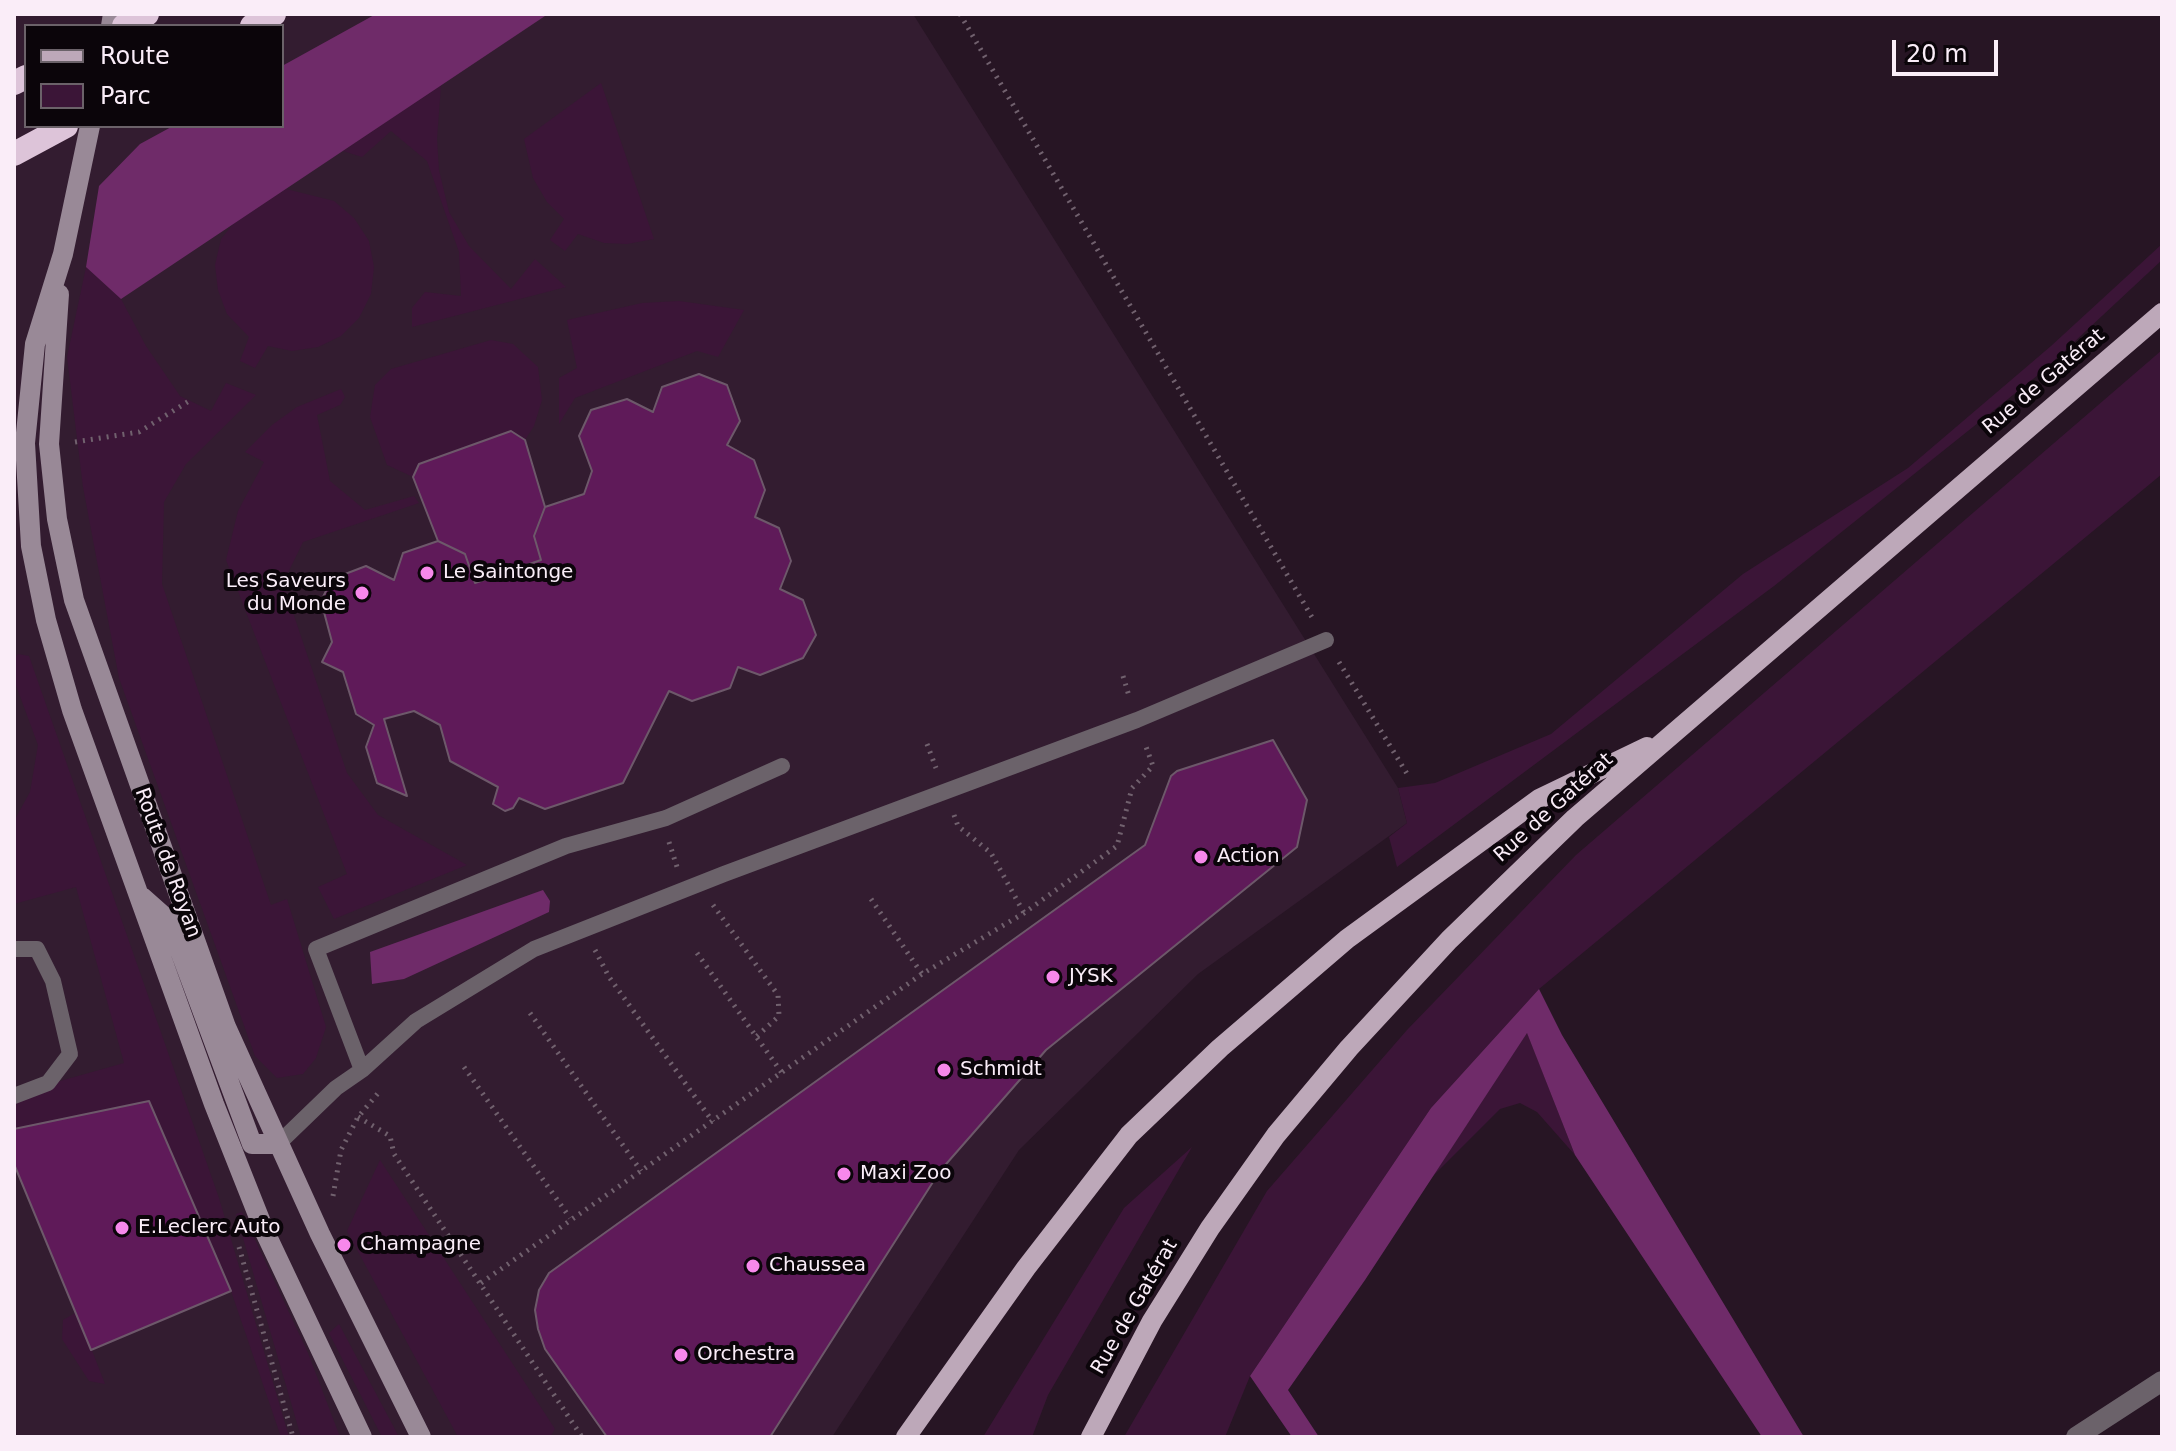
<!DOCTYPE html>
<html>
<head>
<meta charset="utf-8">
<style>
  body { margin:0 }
  #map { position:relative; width:2176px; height:1451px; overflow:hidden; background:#271524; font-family:"DejaVu Sans",sans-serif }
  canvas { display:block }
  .frame { position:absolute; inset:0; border:16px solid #faedf8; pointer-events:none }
  .legend { position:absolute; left:24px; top:24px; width:260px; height:104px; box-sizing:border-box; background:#0b050a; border:2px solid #6b6269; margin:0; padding:10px 14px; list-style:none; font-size:24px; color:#faedf8 }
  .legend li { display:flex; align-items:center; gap:16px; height:40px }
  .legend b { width:40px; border:2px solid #6b6269 }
  .scale { position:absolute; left:1892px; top:40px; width:106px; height:36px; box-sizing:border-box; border:4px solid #faedf8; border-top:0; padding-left:10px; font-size:24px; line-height:28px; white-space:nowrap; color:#faedf8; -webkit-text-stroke:6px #0b050a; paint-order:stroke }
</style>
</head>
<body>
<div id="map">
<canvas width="2176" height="1451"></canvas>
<div class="frame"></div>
<ul class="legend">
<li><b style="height:10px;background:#bda8b9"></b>Route</li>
<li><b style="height:22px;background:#3b1537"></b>Parc</li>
</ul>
<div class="scale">20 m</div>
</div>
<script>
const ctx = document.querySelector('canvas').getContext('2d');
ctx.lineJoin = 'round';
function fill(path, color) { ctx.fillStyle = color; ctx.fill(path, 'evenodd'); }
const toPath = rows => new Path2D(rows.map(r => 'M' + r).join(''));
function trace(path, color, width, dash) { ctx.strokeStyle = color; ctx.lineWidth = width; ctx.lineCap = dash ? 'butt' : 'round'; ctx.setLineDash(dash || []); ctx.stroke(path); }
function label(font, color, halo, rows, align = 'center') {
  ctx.font = font + ' "DejaVu Sans",sans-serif'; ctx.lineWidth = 8; ctx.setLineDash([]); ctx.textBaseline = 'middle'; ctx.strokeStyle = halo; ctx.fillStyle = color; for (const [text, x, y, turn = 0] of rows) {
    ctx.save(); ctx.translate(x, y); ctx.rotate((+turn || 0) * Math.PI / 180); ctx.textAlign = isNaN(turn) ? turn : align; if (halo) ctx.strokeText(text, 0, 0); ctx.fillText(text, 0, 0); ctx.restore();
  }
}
const built = toPath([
  [14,14,913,14,1398,788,1407,823,1198,974,1019,1150,832,1437,14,1437],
  [26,26,282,26,282,126,26,126]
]);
const green = toPath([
  [601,83,654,239,627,244,604,243,578,234,565,251,550,240,564,219,547,202,533,178,524,139],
  [441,85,437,139,439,170,449,212,469,246,511,289,535,259,566,287,412,327,412,308,425,292,461,296,459,252,427,161,391,131,362,157,343,151],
  [286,189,334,201,354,218,369,241,374,267,371,294,359,318,341,336,318,347,292,351,268,346,255,368,240,361,249,337,227,314,218,290,215,265,221,239,234,223],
  [2162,244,2162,260,2043,371,1774,586,1397,867,1389,837,1407,823,1398,788,1435,783,1551,734,1743,574,1908,468,2051,346],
  [86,267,121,299,146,346,180,396,211,411,226,383,256,395,186,464,164,502,162,584,271,905,287,899,326,1027,316,1058,303,1074,277,1078,255,1056,119,678,83,487,67,357],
  [679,301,744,310,718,357,697,351,575,398,559,424,559,378,577,368,567,320,642,303],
  [491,340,513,344,538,367,542,400,534,426,525,440,419,464,413,477,387,465,370,417,375,385,391,369],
  [2162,350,2162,474,1539,989,1431,1108,1250,1376,1225,1437,1124,1437,1267,1191,1407,1030,1576,855],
  [341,389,345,397,340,405,317,415,330,481,365,510,414,496,419,503,303,542,283,583,347,773,378,815,467,865,334,919,318,887,347,874,226,560,238,511,264,462,245,452,272,425,297,407],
  [18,654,29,656,219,1198,289,1437,281,1437,231,1291,149,1101,14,1129,14,1094,124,1063,76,887,14,904,14,821,30,792,38,745,14,680,14,658],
  [1527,1032,1575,1155,1537,1112,1520,1103,1500,1109,1432,1177],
  [1192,1147,1048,1395,1032,1437,983,1437,1124,1208],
  [380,1160,555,1429,550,1437,458,1437,347,1231],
  [242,1212,308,1353,340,1437,301,1437,236,1214],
  [77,1312,105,1384,89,1381,62,1339,63,1320],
  [339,1324,399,1437,382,1437,329,1333]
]);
const forest = toPath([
  [376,14,548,14,121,299,86,267,99,186,140,144,173,126,282,126,282,66],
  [543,890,550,901,549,912,404,979,372,984,370,952],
  [1539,989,1562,1035,1804,1437,1762,1437,1575,1155,1527,1033,1365,1280,1288,1390,1319,1437,1292,1437,1250,1376,1431,1108]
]);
const building = toPath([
  [699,374,727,385,740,421,727,445,754,460,765,490,755,517,779,528,791,561,780,589,803,600,816,635,803,658,760,675,738,667,730,688,692,701,669,691,623,783,545,809,519,798,513,808,505,811,493,804,498,787,450,761,440,725,414,711,384,719,407,796,377,783,366,747,374,725,356,714,343,672,322,662,332,642,321,601,332,579,366,566,394,580,403,553,438,541,465,554,475,583,541,560,534,536,545,507,584,494,592,471,579,436,591,410,627,399,653,412,662,387,699,374],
  [511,431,525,440,545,507,534,536,541,560,475,583,465,554,438,541,413,477,419,464,511,431],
  [1273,740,1307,800,1297,847,1046,1050,940,1171,770,1437,607,1437,545,1349,538,1329,535,1310,539,1290,549,1273,1145,845,1171,776,1177,771,1273,740],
  [149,1101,231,1291,91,1350,14,1164,14,1129,149,1101]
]);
const path = toPath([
  [960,14,1313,619],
  [75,442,139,432,189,401],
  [1339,662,1409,777],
  [1123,676,1129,696],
  [927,744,936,768],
  [954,815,958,826,991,853,1024,913],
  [669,842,677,867],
  [871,899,922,974],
  [713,905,778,995,779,1016,756,1037],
  [595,950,609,977,713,1122],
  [697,953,782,1073],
  [530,1013,641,1171],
  [464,1067,570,1218],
  [358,1117,390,1136,394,1154,582,1437],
  [333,1196,341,1150,358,1117,380,1091],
  [239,1247,293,1437],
  [481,1283,922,974,1024,913,1117,846,1132,788,1153,766,1145,744]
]);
const service = toPath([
  [14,949,37,949,53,981,70,1054,48,1083,14,1096],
  [362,1070,416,1021,534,949,724,874,1137,720,1326,640],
  [278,1144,336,1088,362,1070,316,949,566,846,666,818,782,766]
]);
const minor = toPath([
  [2076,1437,2162,1381]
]);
const secondary = toPath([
  [111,26,113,14],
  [90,126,63,254,35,344,25,443,31,546,46,620,72,710,214,1104,264,1230,362,1437],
  [59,294,49,444,57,519,74,600,226,1027,320,1234,421,1437],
  [142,897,169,921,252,1144,278,1144]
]);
const primary = toPath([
  [906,1437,1026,1268,1129,1135,1220,1048,1347,939,1539,799,1647,747],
  [1091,1437,1152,1321,1210,1228,1276,1135,1349,1048,1449,940,1575,818,2162,313]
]);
const motorway = toPath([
  [124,26,147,14],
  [252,26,274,14],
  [14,83,26,77],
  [14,154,66,126]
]);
const markers = [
  [427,573,8,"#f788eb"],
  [362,593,8,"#f788eb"],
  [1201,857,8,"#f788eb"],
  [1053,977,8,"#f788eb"],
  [944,1070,8,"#f788eb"],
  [844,1174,8,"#f788eb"],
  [122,1228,8,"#f788eb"],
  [344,1245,8,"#f788eb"],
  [753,1266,8,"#f788eb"],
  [681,1355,8,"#f788eb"]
];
const streetNames = [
  ["Rue de Gatérat",2044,382,-40],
  ["Rue de Gatérat",1554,808,-42],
  ["Route de Royan",167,863,70],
  ["Rue de Gatérat",1135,1307,-60]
];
const poiNames = [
  ["Le Saintonge",443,573],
  ["Les Saveurs",346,582,"right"],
  ["du Monde",346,605,"right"],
  ["Action",1217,857],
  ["JYSK",1069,977],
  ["Schmidt",960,1070],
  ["Maxi Zoo",860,1174],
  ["E.Leclerc Auto",138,1228],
  ["Champagne",360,1245],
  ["Chaussea",769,1266],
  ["Orchestra",697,1355]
];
fill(built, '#331c30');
fill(green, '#3b1537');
fill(forest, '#6f2b69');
fill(building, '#5f1a59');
trace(building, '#6d586a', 2);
trace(path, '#71616e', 5, [2, 6]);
trace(service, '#6b626a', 16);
trace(minor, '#6b626a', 20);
trace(secondary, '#998997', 20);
trace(primary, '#bda8b9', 20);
trace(motorway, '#ddc4d9', 24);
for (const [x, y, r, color] of markers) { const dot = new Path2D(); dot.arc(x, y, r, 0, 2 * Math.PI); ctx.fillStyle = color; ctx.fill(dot); trace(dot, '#0b050a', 3); }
label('20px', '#faedf8', '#0b050a', streetNames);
label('20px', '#faedf8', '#0b050a', poiNames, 'left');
</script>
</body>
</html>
